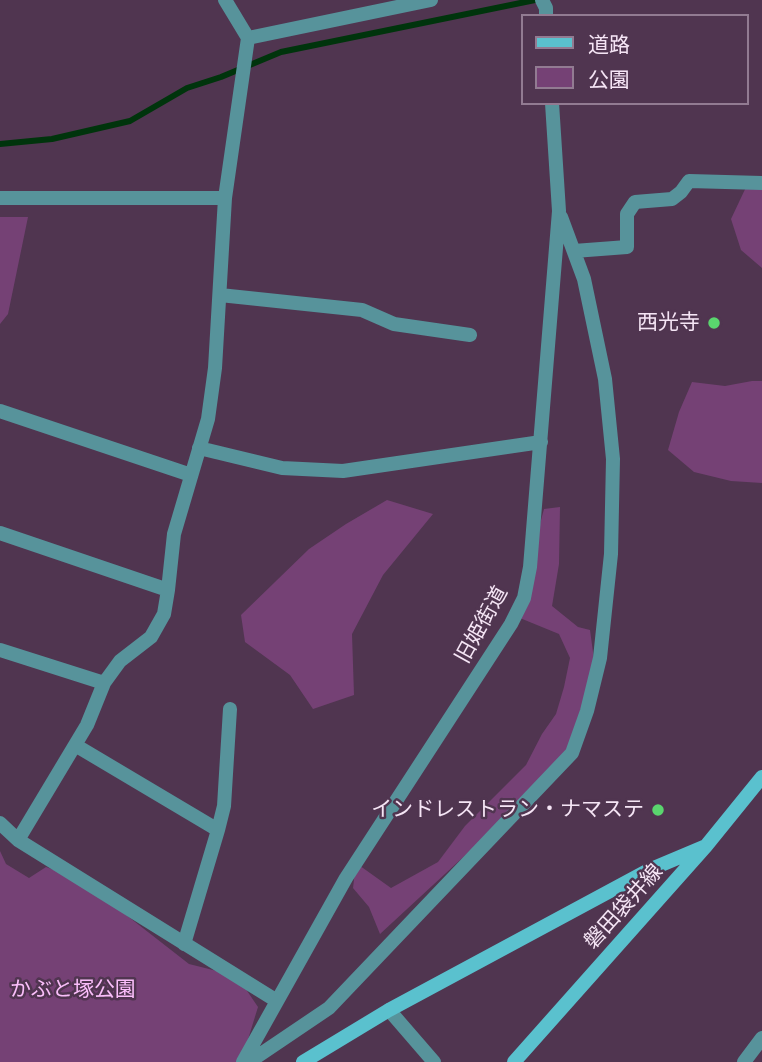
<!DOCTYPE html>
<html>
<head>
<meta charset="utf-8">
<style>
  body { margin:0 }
  #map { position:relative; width:762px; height:1062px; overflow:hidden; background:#503550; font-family:Karla,"Noto Sans JP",sans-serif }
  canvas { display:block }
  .legend { position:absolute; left:521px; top:14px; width:228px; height:91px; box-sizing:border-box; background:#503550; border:2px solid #927b92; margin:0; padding:9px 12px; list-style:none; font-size:21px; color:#f5e5f5 }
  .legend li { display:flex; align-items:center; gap:14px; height:35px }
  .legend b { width:35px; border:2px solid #927b92 }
</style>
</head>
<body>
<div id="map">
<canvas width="762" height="1062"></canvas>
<ul class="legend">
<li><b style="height:9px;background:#5ac1ce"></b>道路</li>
<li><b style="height:19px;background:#754175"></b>公園</li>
</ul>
</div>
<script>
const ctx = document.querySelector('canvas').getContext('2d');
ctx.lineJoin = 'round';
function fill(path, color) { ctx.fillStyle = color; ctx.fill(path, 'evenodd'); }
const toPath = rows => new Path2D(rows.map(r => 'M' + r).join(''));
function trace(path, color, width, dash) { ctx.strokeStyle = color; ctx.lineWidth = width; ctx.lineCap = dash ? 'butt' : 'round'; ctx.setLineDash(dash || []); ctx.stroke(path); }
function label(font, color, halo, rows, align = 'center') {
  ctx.font = font + ' Karla,"Noto Sans JP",sans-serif'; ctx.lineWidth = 5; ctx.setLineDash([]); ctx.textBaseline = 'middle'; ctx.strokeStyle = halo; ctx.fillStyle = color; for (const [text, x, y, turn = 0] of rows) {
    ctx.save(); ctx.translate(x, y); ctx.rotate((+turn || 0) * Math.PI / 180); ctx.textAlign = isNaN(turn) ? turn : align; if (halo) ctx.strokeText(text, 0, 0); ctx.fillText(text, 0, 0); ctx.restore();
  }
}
const green = toPath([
  [748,183,762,186,762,268,741,250,731,219],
  [0,217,28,217,8,314,0,324],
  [752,381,762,381,762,483,731,481,694,472,668,450,679,412,692,382,725,386],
  [387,500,433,514,383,575,352,634,354,695,313,709,290,675,245,642,241,615,309,549,346,524],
  [560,507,559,564,552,606,578,627,590,630,596,674,575,744,551,776,380,934,369,907,353,888,356,863,391,888,438,862,465,826,526,765,542,734,556,714,564,687,570,658,559,634,515,616,544,509],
  [0,851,6,864,29,878,46,867,80,879,189,964,237,976,258,1007,241,1062,0,1062]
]);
const stream = toPath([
  [0,144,52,139,130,121,187,88,221,77,281,52,535,0]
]);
const street = toPath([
  [542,0,546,8,546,16],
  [248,38,431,0],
  [0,198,225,198],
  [574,251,627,247,627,214,635,202,672,199,681,192,689,181,762,183],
  [220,295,362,310,394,324,470,335],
  [0,411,191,475],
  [199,448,282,468,343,471,541,442],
  [0,533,168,590],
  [0,650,104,683],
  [75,745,218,830,184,944],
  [0,823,18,840,277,1001],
  [218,830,224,806,230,709],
  [18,840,87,725,104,683,120,661,151,637,164,614,168,590,174,534,208,419,215,368,225,198,248,38,225,0],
  [389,1010,434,1062],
  [243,1062,346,878,511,624,524,598,530,567,559,211,552,103],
  [249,1062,329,1008,572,753,587,711,600,658,611,554,613,459,605,379,584,279,561,217],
  [744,1062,762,1038]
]);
const secondary = toPath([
  [303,1062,389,1010,649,870,706,846],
  [514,1062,706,846,762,777]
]);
const markers = [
  [714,323,7,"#5ad56e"],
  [658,810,7,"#5ad56e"]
];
const poiNames = [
  ["西光寺",700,323],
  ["インドレストラン・ナマステ",644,810]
];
const streetNames = [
  ["旧姫街道",482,625,-61],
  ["磐田袋井線",624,907,-48]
];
const parkNames = [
  ["かぶと塚公園",73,990]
];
fill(green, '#754175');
trace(stream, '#00340c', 6);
trace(street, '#57939b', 14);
trace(secondary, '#5ac1ce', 14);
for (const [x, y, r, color] of markers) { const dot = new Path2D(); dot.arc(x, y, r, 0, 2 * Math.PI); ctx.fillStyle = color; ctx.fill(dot); trace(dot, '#503550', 2.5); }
label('21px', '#f5e5f5', '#503550', poiNames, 'right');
label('21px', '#f5e5f5', '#503550', streetNames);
label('21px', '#fabefa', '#503550', parkNames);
</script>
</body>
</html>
